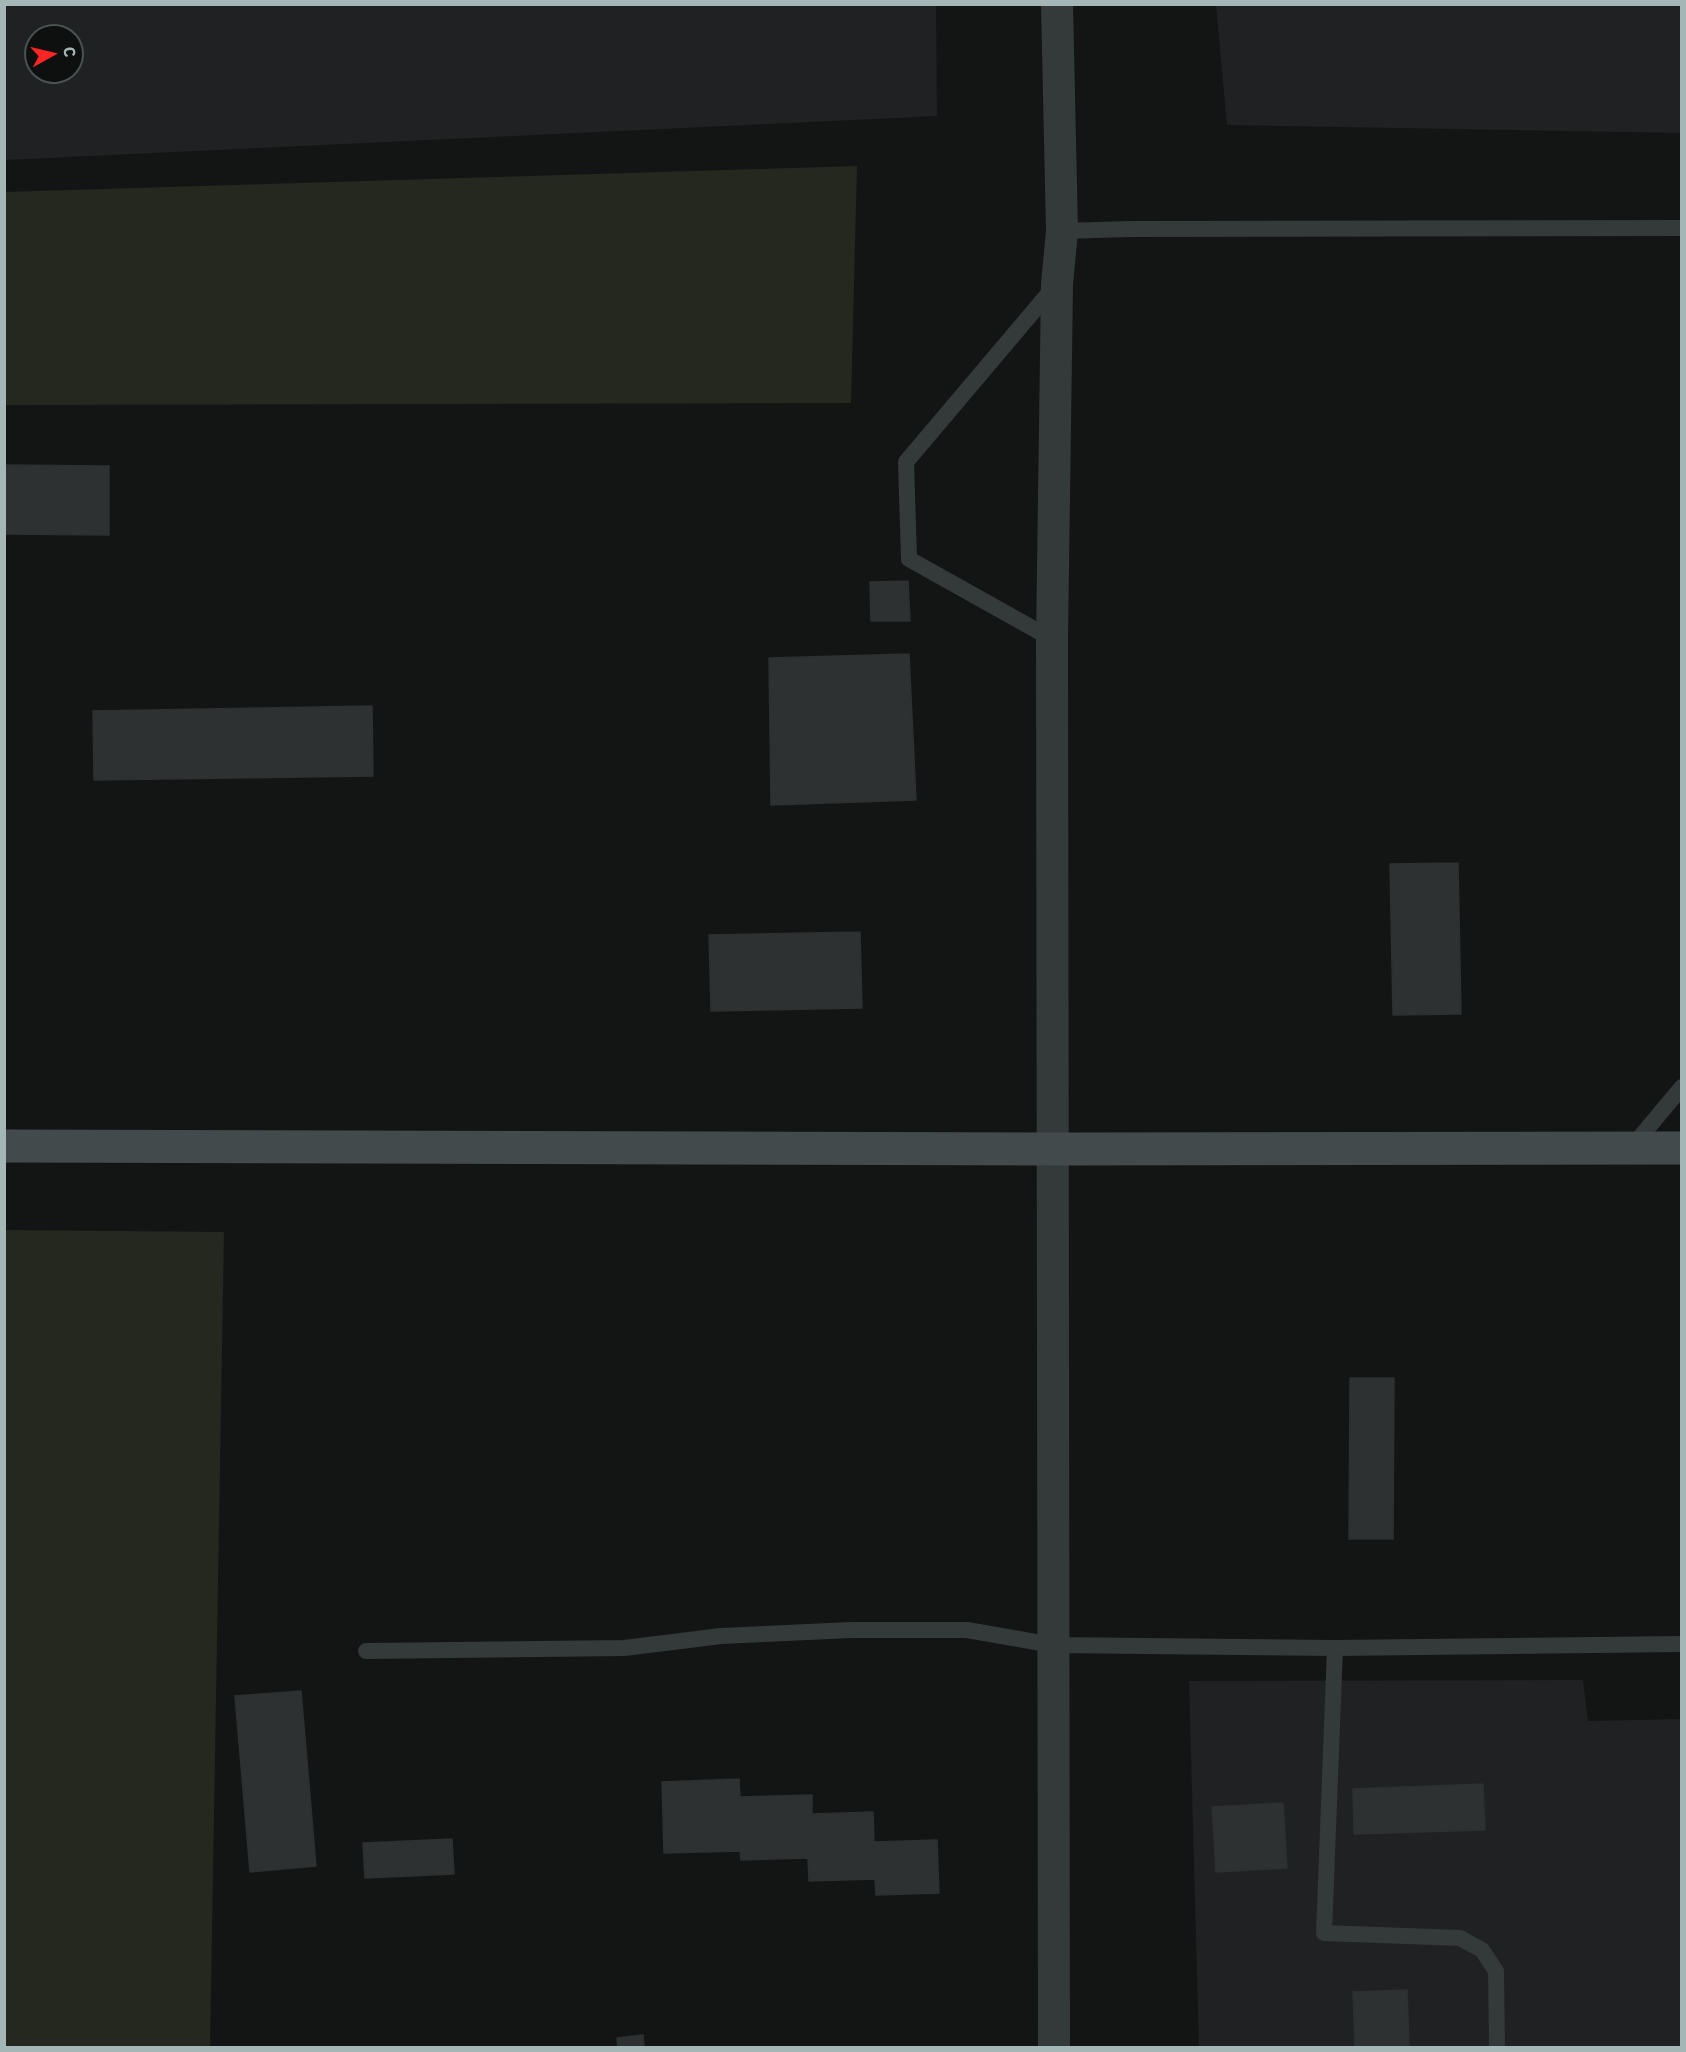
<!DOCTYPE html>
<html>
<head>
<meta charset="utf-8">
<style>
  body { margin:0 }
  #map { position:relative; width:1686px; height:2052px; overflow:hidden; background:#131515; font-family:"IBM Plex Sans",sans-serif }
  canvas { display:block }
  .frame { position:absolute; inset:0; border:6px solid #a4b6b6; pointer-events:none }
  .north { position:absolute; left:24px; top:24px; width:60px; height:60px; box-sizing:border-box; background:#0e1010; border:2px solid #4a5252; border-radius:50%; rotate:82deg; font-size:16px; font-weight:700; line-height:24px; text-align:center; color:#a4b6b6 }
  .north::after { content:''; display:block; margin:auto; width:21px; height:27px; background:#fc2526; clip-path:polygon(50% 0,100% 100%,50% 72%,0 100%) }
</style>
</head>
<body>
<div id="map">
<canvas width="1686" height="2052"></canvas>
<div class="frame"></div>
<div class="north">С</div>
</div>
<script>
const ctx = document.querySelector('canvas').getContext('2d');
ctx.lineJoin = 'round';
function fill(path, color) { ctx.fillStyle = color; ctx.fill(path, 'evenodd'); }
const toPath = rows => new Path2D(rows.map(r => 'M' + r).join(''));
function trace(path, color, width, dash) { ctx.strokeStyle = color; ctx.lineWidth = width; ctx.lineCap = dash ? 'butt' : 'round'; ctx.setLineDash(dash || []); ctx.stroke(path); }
const built = toPath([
  [4,5,936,5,937,116,5,160],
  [36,36,72,36,72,72,36,72],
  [1216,5,1681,5,1681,133,1227,125],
  [1583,1680,1588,1721,1681,1719,1681,2047,1199,2047,1189,1681]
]);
const green = toPath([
  [857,166,851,403,5,405,5,192],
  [5,1230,224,1232,210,2047,5,2047]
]);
const building = toPath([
  [4,465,109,466,109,535,4,534,4,465],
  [908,581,910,621,871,621,870,582,908,581],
  [909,654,916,800,771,805,769,658,909,654],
  [372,706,373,776,94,780,93,711,372,706],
  [1458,863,1461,1014,1393,1015,1390,864,1458,863],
  [860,932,862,1008,711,1011,709,935,860,932],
  [1350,1378,1394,1378,1393,1539,1349,1539,1350,1378],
  [301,1691,316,1866,250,1872,235,1696,301,1691],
  [739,1779,740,1797,812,1795,812,1814,873,1812,874,1842,937,1840,939,1893,876,1895,875,1879,809,1881,808,1858,741,1860,740,1851,664,1853,662,1782,739,1779],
  [1483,1784,1485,1830,1354,1834,1353,1789,1483,1784],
  [1283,1803,1287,1868,1216,1872,1212,1807,1283,1803],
  [452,1839,454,1874,365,1878,363,1843,452,1839],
  [1407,1990,1409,2048,1355,2048,1353,1992,1407,1990],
  [643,2035,644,2048,618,2048,617,2038,643,2035]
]);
const service = toPath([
  [1062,231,1130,229,1682,228],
  [1052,639,909,559,906,462,1054,287],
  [1631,1148,1682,1087],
  [1335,1648,1324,1933,1460,1938,1482,1950,1496,1971,1497,2048],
  [366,1651,624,1648,721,1636,851,1630,967,1630,1053,1645,1335,1648,1682,1644]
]);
const minor = toPath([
  [1054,2048,1052,639,1057,284,1062,231,1057,4]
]);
const secondary = toPath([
  [4,1146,1053,1149,1682,1148]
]);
fill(built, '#1f2122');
fill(green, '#24281f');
fill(building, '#2e3131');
trace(building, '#2d3031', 1.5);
trace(service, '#34393a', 16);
trace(minor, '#34393a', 32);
trace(secondary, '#424a4b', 33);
</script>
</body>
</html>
